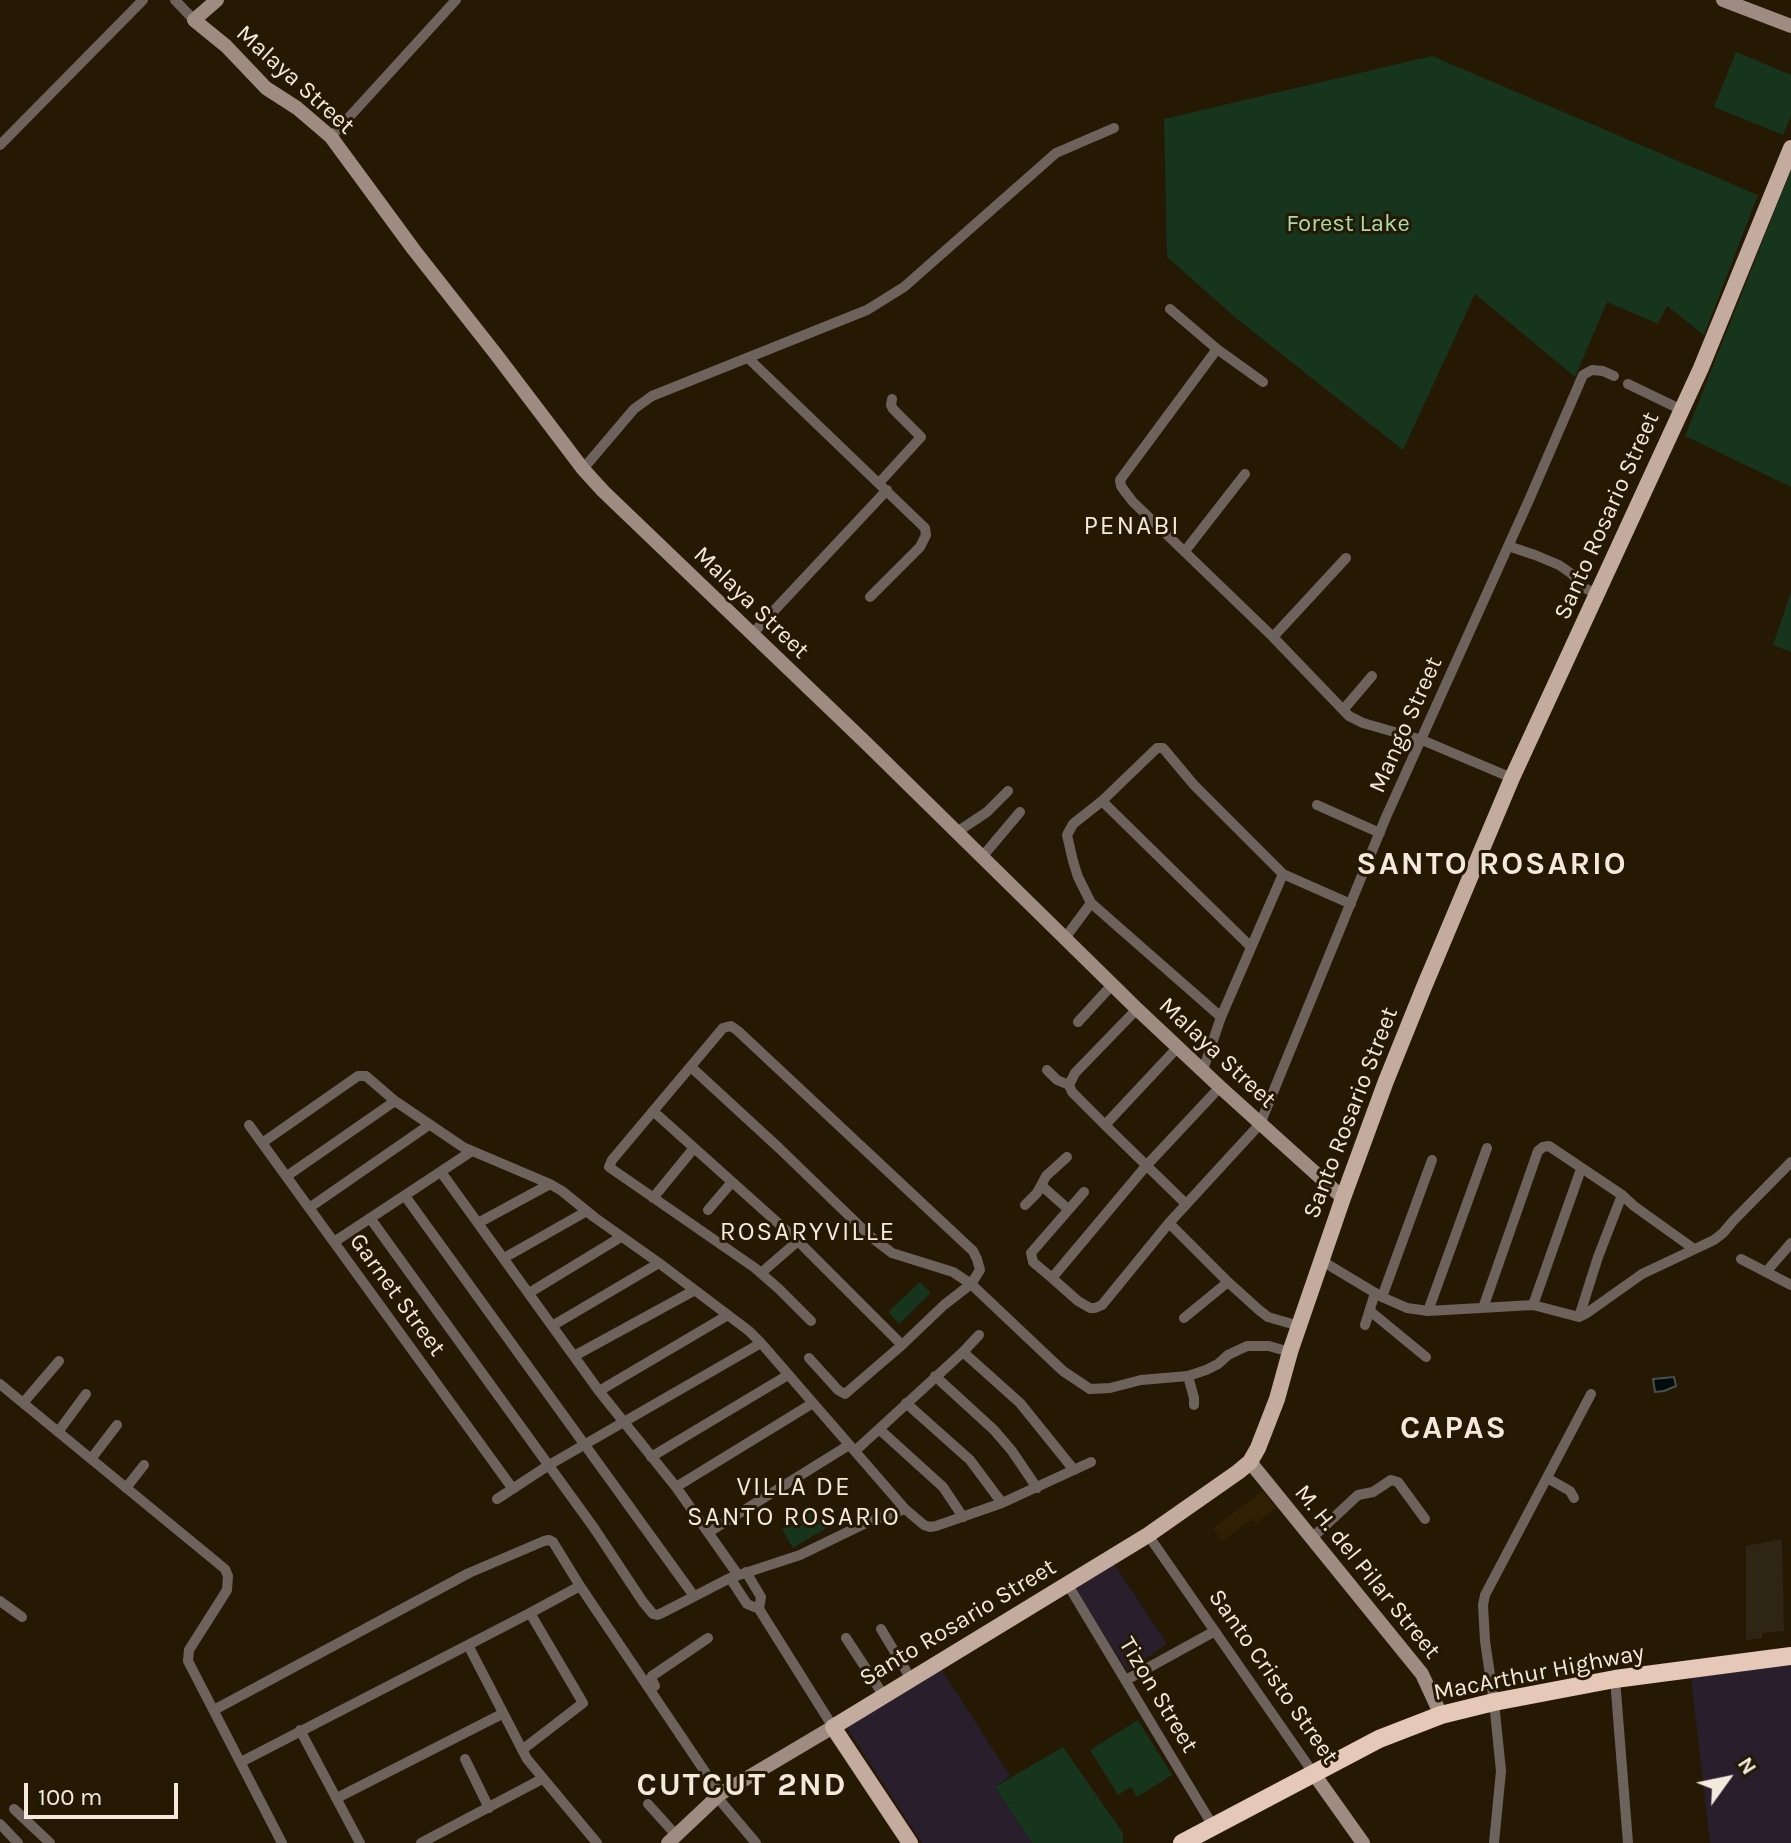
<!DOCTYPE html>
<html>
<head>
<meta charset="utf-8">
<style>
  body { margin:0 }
  #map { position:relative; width:1791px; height:1843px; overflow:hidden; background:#251904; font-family:Karla,sans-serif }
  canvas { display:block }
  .north { position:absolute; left:1687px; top:1739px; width:80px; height:80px; -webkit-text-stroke:6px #251904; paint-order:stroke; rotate:57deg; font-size:22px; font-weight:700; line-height:32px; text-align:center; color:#f3eadd }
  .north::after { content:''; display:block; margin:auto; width:28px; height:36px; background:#f3eadd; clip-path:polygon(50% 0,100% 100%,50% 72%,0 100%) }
  .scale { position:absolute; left:24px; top:1783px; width:154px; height:36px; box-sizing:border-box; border:4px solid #f3eadd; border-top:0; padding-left:10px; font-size:24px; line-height:28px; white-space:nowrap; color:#f3eadd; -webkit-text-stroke:6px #251904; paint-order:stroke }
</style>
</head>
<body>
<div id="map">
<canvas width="1791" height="1843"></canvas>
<div class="north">N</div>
<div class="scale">100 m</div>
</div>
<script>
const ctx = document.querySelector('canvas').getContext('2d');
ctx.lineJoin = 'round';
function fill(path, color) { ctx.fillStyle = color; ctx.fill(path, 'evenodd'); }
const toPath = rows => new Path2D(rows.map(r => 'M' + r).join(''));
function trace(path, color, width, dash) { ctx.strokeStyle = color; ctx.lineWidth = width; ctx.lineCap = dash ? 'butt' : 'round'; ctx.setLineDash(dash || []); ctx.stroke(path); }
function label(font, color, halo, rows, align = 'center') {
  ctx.font = font + ' Karla,sans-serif'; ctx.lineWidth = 6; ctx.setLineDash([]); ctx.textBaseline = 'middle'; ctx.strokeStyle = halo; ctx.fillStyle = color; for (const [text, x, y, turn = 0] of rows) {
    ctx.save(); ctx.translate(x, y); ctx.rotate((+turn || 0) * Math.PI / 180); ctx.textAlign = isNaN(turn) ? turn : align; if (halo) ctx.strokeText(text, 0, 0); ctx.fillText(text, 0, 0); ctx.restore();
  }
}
const built = toPath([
  [1263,1491,1276,1508,1256,1523,1253,1519,1222,1541,1213,1528]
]);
const industrial = toPath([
  [1782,1539,1784,1631,1762,1633,1762,1638,1746,1640,1746,1546]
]);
const education = toPath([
  [1111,1559,1167,1644,1127,1671,1072,1584],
  [1791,1665,1791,1843,1710,1843,1691,1678],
  [940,1667,1010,1776,995,1787,1032,1843,922,1843,847,1728]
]);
const green = toPath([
  [1736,52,1791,75,1791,116,1783,135,1714,107],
  [1432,56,1758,195,1704,335,1667,306,1658,324,1607,302,1575,377,1475,294,1403,450,1237,319,1167,257,1164,119],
  [1791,170,1791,487,1685,436],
  [1791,592,1791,652,1773,645],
  [920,1282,931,1293,899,1324,888,1312],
  [815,1510,826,1528,793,1548,782,1529],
  [1138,1720,1172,1775,1137,1797,1131,1787,1118,1795,1090,1750],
  [1063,1747,1123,1833,1123,1843,1032,1843,995,1787]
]);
const water = toPath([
  [1674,1377,1676,1386,1664,1391,1655,1392,1653,1379,1674,1377]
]);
const street = toPath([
  [175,0,194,20],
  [331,137,456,0],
  [0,145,143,0],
  [1170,309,1217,349,1263,382],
  [1217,349,1120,480,1121,486,1126,493,1133,502,1273,637,1349,716,1363,723,1422,740,1512,778],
  [748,358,925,528,926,535,920,547,870,597],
  [1628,384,1682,410],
  [583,469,634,409,652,396,867,310,904,287,1056,153,1114,128],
  [879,483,921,437,893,409,891,405,892,399],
  [1508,546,1535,555,1559,565,1572,574,1582,587,1598,594],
  [1185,551,1245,474],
  [753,633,887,490],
  [1273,637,1346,558],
  [1343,710,1372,676],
  [1102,801,1251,947],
  [1317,805,1380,833],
  [957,832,987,812,1008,791],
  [982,857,1020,812],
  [1065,938,1091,903],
  [1137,1009,1075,1073,1069,1085,1072,1092,1105,1125,1186,1204],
  [1221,1017,1091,903,1078,877,1073,861,1067,835,1073,824,1102,801,1157,748,1163,748,1194,785,1283,874,1351,904],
  [1078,1022,1112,985],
  [691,1067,779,1148,871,1237,892,1253,953,1272,971,1284,1063,1371,1090,1389,1110,1388,1141,1380,1188,1376,1206,1370,1218,1364,1228,1355,1247,1346,1269,1346,1290,1352],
  [1047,1070,1057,1080,1069,1085],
  [1203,1070,1221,1017,1283,874],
  [1220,1087,1146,1166,1052,1278,1078,1301,1090,1308,1095,1308,1102,1305,1169,1223,1228,1282,1259,1310,1268,1317,1299,1326],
  [653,1111,798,1241,902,1345],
  [249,1125,513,1489],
  [1105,1125,1178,1047],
  [262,1143,358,1076,366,1076,395,1101,463,1147,550,1184,562,1191,594,1217,659,1263,749,1331,761,1343,905,1509,924,1525,930,1527,936,1526,1002,1503,1091,1462],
  [441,1172,599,1391,676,1487,738,1575],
  [287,1176,395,1101],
  [1042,1186,1068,1209],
  [405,1196,694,1596],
  [653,1198,694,1148],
  [1025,1205,1037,1193,1046,1176,1067,1157],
  [309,1208,429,1125],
  [708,1210,732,1182],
  [370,1218,594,1528,643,1602,653,1614,657,1615,662,1613,730,1578,800,1555,868,1522,905,1509],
  [478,1223,550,1184],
  [1169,1223,1260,1124,1386,817,1529,500,1583,375,1592,370,1603,371,1614,376],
  [334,1242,472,1151],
  [504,1258,587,1211],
  [1741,1259,1791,1285],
  [1322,1261,1382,1297,1407,1308,1428,1311,1533,1305,1579,1317,1587,1313,1642,1274,1714,1240,1723,1233,1733,1221,1791,1162],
  [1766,1272,1791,1243],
  [761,1273,798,1241],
  [1052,1278,1033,1262,1031,1253,1084,1192],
  [529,1293,621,1237],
  [1382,1297,1432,1160],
  [1533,1305,1581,1169],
  [1483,1308,1538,1151,1543,1147,1549,1146,1622,1195,1634,1206,1694,1249],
  [1370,1311,1426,1357],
  [1428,1311,1487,1148],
  [1579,1317,1598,1257,1622,1195],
  [1184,1318,1228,1282],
  [1365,1325,1375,1293],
  [552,1326,659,1263],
  [963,1352,1020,1403,1074,1470],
  [576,1355,695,1290],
  [809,1358,838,1390,845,1394,902,1345,944,1305,971,1284,980,1270,977,1259,973,1251,738,1031,731,1026,723,1028,612,1160,609,1167,755,1268,779,1289,811,1321],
  [935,1376,994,1430,1012,1451,1037,1488],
  [1188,1376,1194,1398,1194,1405],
  [0,1384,225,1569,228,1576,227,1590,189,1650,188,1661,282,1843],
  [599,1391,728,1315],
  [23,1403,59,1361],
  [906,1403,970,1460,1002,1503],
  [879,1429,943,1487,963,1517],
  [58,1432,86,1394],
  [855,1451,963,1352,979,1335],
  [651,1457,788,1375],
  [91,1459,117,1425],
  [1547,1478,1570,1491,1574,1498],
  [676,1487,813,1403],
  [126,1488,144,1465],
  [497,1499,549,1465,761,1343],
  [709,1532,849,1445],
  [1148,1535,1314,1774],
  [1313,1537,1358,1495,1373,1492,1391,1480,1398,1482,1425,1519],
  [746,1572,761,1597,759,1609],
  [730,1578,747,1604,759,1609,833,1727],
  [1068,1585,1213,1826],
  [0,1601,22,1617],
  [881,1629,911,1679],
  [846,1638,884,1696],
  [468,1645,527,1759,597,1843],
  [1615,1679,1628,1843],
  [1126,1680,1215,1631],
  [655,1686,651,1678,652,1676,708,1638],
  [214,1710,469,1573,544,1541,549,1540,553,1542,580,1586],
  [300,1730,360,1843],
  [522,1750,583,1703,530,1613,580,1586,720,1794],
  [465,1759,489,1808],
  [241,1762,530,1613],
  [717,1797,756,1843],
  [337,1798,502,1714],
  [648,1804,676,1835],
  [14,1809,50,1843],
  [0,1824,18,1843],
  [421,1843,542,1779],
  [1494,1843,1501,1771,1494,1702,1485,1641,1483,1605,1485,1595,1591,1394]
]);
const secondary = toPath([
  [217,0,194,20,226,46,266,88,297,108,331,137,414,250,495,353,583,469,603,491,865,742,1137,1009,1220,1087,1343,1198],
  [1723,0,1791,26],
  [1250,1462,1422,1674,1441,1715],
  [1314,1774,1363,1843],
  [668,1843,720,1794,833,1727]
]);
const primary = toPath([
  [910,1843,833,1727,1148,1535,1238,1472,1250,1462,1258,1448,1277,1399,1290,1352,1343,1198,1386,1081,1424,987,1512,778,1701,368,1791,148]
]);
const highway = toPath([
  [1182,1843,1379,1739,1441,1715,1494,1702,1615,1679,1791,1656]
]);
const streetNames = [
  ["Malaya Street",295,80,42],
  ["Santo Rosario Street",1607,516,-66],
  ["Malaya Street",751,603,44],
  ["Mango Street",1406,725,-66],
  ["Malaya Street",1217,1053,43],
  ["Santo Rosario Street",1351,1113,-69],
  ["Garnet Street",397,1295,54],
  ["M. H. del Pilar Street",1367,1572,51],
  ["Santo Rosario Street",958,1623,-31],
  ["MacArthur Highway",1539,1673,-11],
  ["Santo Cristo Street",1273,1677,55],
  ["Tizon Street",1158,1695,59]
];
const parkNames = [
  ["Forest Lake",1348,224]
];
const neighbourhoodNames = [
  ["PENABI",1132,527],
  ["ROSARYVILLE",808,1233],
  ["VILLA DE",794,1488],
  ["SANTO ROSARIO",794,1518]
];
const districtNames = [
  ["SANTO ROSARIO",1492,865],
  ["CAPAS",1454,1429],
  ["CUTCUT 2ND",742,1786]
];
fill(built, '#302003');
fill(industrial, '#2e2515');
fill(education, '#281e2c');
fill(green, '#17341c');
fill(water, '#000c0d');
trace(water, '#494f4b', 2);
trace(street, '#6e625c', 10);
trace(secondary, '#9e8b81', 14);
trace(primary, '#c3ab9d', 16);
trace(highway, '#e5c8b7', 18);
label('24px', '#f3eadd', '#251904', streetNames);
label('24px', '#a6dbab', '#251904', parkNames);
ctx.letterSpacing = '2px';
label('26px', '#f3eadd', '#251904', neighbourhoodNames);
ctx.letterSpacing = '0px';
ctx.letterSpacing = '2px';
label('bold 32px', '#f3eadd', '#251904', districtNames);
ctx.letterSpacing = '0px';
</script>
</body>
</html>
